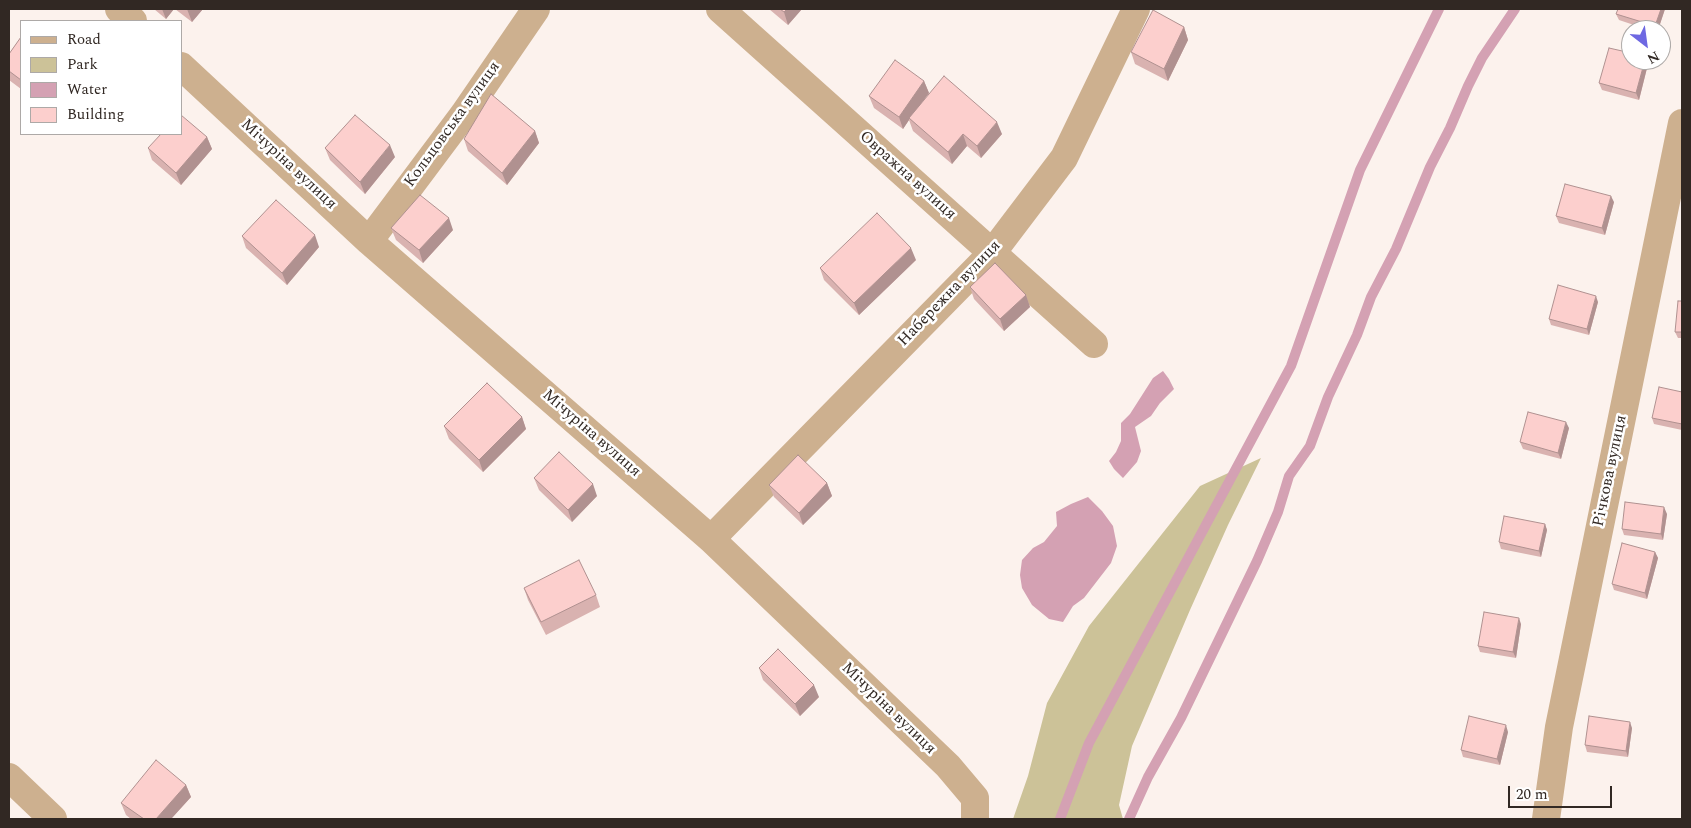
<!DOCTYPE html>
<html>
<head>
<meta charset="utf-8">
<style>
  body { margin:0 }
  #map { position:relative; width:1691px; height:828px; overflow:hidden; background:#fcf2ed; font-family:Spectral,serif }
  canvas { display:block }
  .frame { position:absolute; inset:0; border:10px solid #312823; pointer-events:none }
  .legend { position:absolute; left:20px; top:20px; width:162px; height:115px; box-sizing:border-box; background:#fff; border:1px solid #ada9a7; margin:0; padding:6px 9px; list-style:none; font-size:15px; color:#312823 }
  .legend li { display:flex; align-items:center; gap:10px; height:25px }
  .legend b { width:25px; border:1px solid #ada9a7 }
  .north { position:absolute; left:1621px; top:20px; width:50px; height:50px; box-sizing:border-box; background:#fff; border:1px solid #ada9a7; border-radius:50%; rotate:150deg; font-size:14px; font-weight:700; line-height:20px; text-align:center; color:#312823 }
  .north::after { content:''; display:block; margin:auto; width:18px; height:22px; background:#6e68e2; clip-path:polygon(50% 0,100% 100%,50% 72%,0 100%) }
  .scale { position:absolute; left:1508px; top:786px; width:104px; height:22px; box-sizing:border-box; border:2px solid #312823; border-top:0; padding-left:6px; font-size:15px; line-height:18px; white-space:nowrap; color:#312823; -webkit-text-stroke:4px #fff; paint-order:stroke }
</style>
</head>
<body>
<div id="map">
<canvas width="1691" height="828"></canvas>
<div class="frame"></div>
<ul class="legend">
<li><b style="height:6px;background:#cdb08f"></b>Road</li>
<li><b style="height:14px;background:#ccc298"></b>Park</li>
<li><b style="height:14px;background:#d4a1b3"></b>Water</li>
<li><b style="height:14px;background:#fccfcd"></b>Building</li>
</ul>
<div class="north">N</div>
<div class="scale">20 m</div>
</div>
<script>
const ctx = document.querySelector('canvas').getContext('2d');
ctx.lineJoin = 'round';
function fill(path, color) { ctx.fillStyle = color; ctx.fill(path, 'evenodd'); }
const toPath = rows => new Path2D(rows.map(r => 'M' + r).join(''));
function trace(path, color, width, dash) { ctx.strokeStyle = color; ctx.lineWidth = width; ctx.lineCap = dash ? 'butt' : 'round'; ctx.setLineDash(dash || []); ctx.stroke(path); }
function label(font, color, halo, rows, align = 'center') {
  ctx.font = font + ' Spectral,serif'; ctx.lineWidth = 5; ctx.setLineDash([]); ctx.textBaseline = 'middle'; ctx.strokeStyle = halo; ctx.fillStyle = color; for (const [text, x, y, turn = 0] of rows) {
    ctx.save(); ctx.translate(x, y); ctx.rotate((+turn || 0) * Math.PI / 180); ctx.textAlign = isNaN(turn) ? turn : align; if (halo) ctx.strokeText(text, 0, 0); ctx.fillText(text, 0, 0); ctx.restore();
  }
}
const green = toPath([
  [1261,458,1228,525,1190,610,1132,746,1119,805,1123,819,1013,819,1028,776,1047,703,1089,626,1200,486]
]);
const water = toPath([
  [1163,371,1169,379,1174,389,1160,403,1151,416,1135,427,1141,451,1137,462,1123,478,1114,469,1109,461,1116,452,1121,441,1121,423,1130,414,1153,378],
  [1088,497,1102,511,1113,526,1117,546,1111,563,1084,598,1073,606,1063,622,1049,619,1032,605,1022,588,1020,575,1022,560,1033,548,1044,542,1057,526,1056,512,1071,504]
]);
const stream = toPath([
  [1060,819,1089,743,1291,366,1360,170,1439,9],
  [1129,819,1148,777,1181,718,1257,561,1278,512,1289,476,1310,446,1328,397,1357,335,1371,297,1396,249,1430,167,1450,128,1468,86,1482,58,1515,9]
]);
const minor = toPath([
  [119,9,133,21],
  [720,9,1094,344],
  [181,66,369,241,711,539,948,766,975,798,975,819],
  [369,241,464,114,536,9],
  [711,539,992,253,1064,158,1136,9],
  [9,777,53,819],
  [1546,819,1559,727,1682,123]
]);
const wall = toPath([
  [154,9,174,9,166,19],
  [175,9,203,9,192,22],
  [769,9,802,9,788,25],
  [1665,9,1658,30,1649,30,1619,20,1616,14],
  [1184,27,1188,40,1168,81,1135,64,1131,52],
  [21,37,21,89,9,80,9,54],
  [1648,64,1639,100,1602,90,1599,83],
  [924,81,929,93,921,103,1002,134,981,158,967,146,952,164,913,131,909,120,903,129,874,108,869,96],
  [535,131,539,143,507,185,468,151,464,139],
  [207,137,212,149,181,185,152,160,148,148],
  [325,148,395,157,365,194,330,160],
  [1614,202,1605,235,1559,223,1556,216],
  [391,228,453,230,423,263,396,240],
  [242,236,319,247,287,285,246,248],
  [916,260,859,315,824,280,820,268],
  [970,287,1026,295,1030,307,1004,331,974,299],
  [1682,301,1682,338,1678,338,1675,332],
  [1598,302,1589,335,1551,325,1549,319],
  [1682,392,1682,430,1654,424,1652,418],
  [522,417,526,429,483,472,449,439,444,426],
  [1569,428,1561,459,1523,449,1520,442],
  [534,478,597,496,572,522,539,490],
  [827,483,832,496,803,525,774,497,769,485],
  [1667,514,1663,540,1624,535,1622,529],
  [1545,524,1547,530,1541,557,1501,549,1499,542],
  [1655,552,1658,558,1647,599,1614,590,1612,584],
  [524,588,596,595,600,607,546,635,528,600],
  [1521,624,1516,658,1480,652,1478,646],
  [759,668,819,697,800,716,763,680],
  [1632,728,1628,757,1587,752,1585,745],
  [1508,732,1500,765,1463,757,1461,750],
  [186,785,191,797,171,819,131,819,126,815,121,803]
]);
const shadedWall = toPath([
  [162,9,174,9,166,19],
  [187,9,203,9,192,22],
  [787,9,802,9,788,25,784,12],
  [1661,9,1665,9,1658,30,1656,30,1655,26],
  [1184,27,1188,40,1168,81,1164,69],
  [1645,60,1647,60,1648,64,1639,100,1636,93],
  [924,81,929,93,910,119,909,118,909,120,903,129,899,117],
  [997,122,1002,134,981,158,977,146],
  [535,131,539,143,507,185,502,173],
  [963,134,967,146,952,164,948,152],
  [207,137,212,149,181,185,176,173],
  [390,145,395,157,365,194,360,182],
  [1611,196,1614,202,1605,235,1602,228],
  [449,218,453,230,423,263,419,250],
  [315,235,319,247,287,285,282,273],
  [911,248,916,260,859,315,854,303],
  [1026,295,1030,307,1004,331,1000,319],
  [1596,296,1598,302,1589,335,1587,329],
  [522,417,526,429,483,472,479,460],
  [1566,422,1569,428,1561,459,1558,453],
  [827,483,832,496,803,525,799,513],
  [593,484,597,496,572,522,568,510],
  [1664,507,1667,514,1663,540,1661,534],
  [1545,524,1547,530,1541,557,1539,551],
  [1655,552,1658,558,1647,599,1645,593],
  [1519,618,1521,624,1516,658,1513,652],
  [814,685,819,697,800,716,795,704],
  [1630,722,1632,728,1628,757,1626,751],
  [1506,725,1508,732,1500,765,1497,759],
  [186,785,191,797,171,819,156,819]
]);
const building = toPath([
  [780,9,787,9,784,12,780,9],
  [1618,9,1661,9,1655,26,1616,14,1618,9],
  [1153,10,1184,27,1164,69,1131,52,1153,10],
  [21,37,21,80,9,71,9,54,21,37],
  [1609,48,1631,53,1631,60,1645,60,1636,93,1599,83,1609,48],
  [895,60,924,81,899,117,869,96,895,60],
  [944,76,997,122,977,146,963,134,948,152,909,118,944,76],
  [491,94,535,131,502,173,464,139,491,94],
  [181,115,207,137,176,173,148,148,161,134,181,134,181,115],
  [355,115,390,145,360,182,325,148,355,115],
  [1565,184,1611,196,1602,228,1556,216,1565,184],
  [420,195,449,218,419,250,391,228,420,195],
  [276,200,315,235,282,273,242,236,276,200],
  [877,213,911,248,854,303,820,268,877,213],
  [995,263,1026,295,1000,319,970,287,995,263],
  [1558,285,1596,296,1587,329,1549,319,1558,285],
  [1678,301,1682,301,1682,332,1675,332,1678,301],
  [487,383,522,417,479,460,444,426,487,383],
  [1659,387,1682,392,1682,424,1652,418,1659,387],
  [1528,412,1566,422,1558,453,1520,442,1528,412],
  [559,452,593,484,568,510,534,478,559,452],
  [798,455,827,483,799,513,769,485,798,455],
  [1625,502,1664,507,1661,534,1622,529,1625,502],
  [1504,516,1545,524,1539,551,1499,542,1504,516],
  [1622,543,1655,552,1645,593,1612,584,1622,543],
  [579,560,596,595,541,622,524,588,579,560],
  [1484,612,1519,618,1513,652,1478,646,1484,612],
  [778,649,814,685,795,704,759,668,778,649],
  [1469,716,1506,725,1497,759,1461,750,1469,716],
  [1589,716,1630,722,1626,751,1585,745,1589,716],
  [156,760,186,785,156,819,144,819,121,803,156,760]
]);
const streetNames = [
  ["Кольцовська вулиця",453,125,-54],
  ["Мічуріна вулиця",288,165,43],
  ["Овражна вулиця",907,176,42],
  ["Набережна вулиця",950,294,-46],
  ["Мічуріна вулиця",591,434,41],
  ["Річкова вулиця",1611,471,-78],
  ["Мічуріна вулиця",888,709,44]
];
fill(green, '#ccc298');
fill(water, '#d4a1b3');
trace(stream, '#d4a1b3', 10);
trace(minor, '#cdb08f', 28);
fill(wall, '#d9b2b0');
fill(shadedWall, '#b09190');
fill(building, '#fccfcd');
trace(building, '#b09190', 1);
label('16px', '#312823', '#fff', streetNames);
</script>
</body>
</html>
